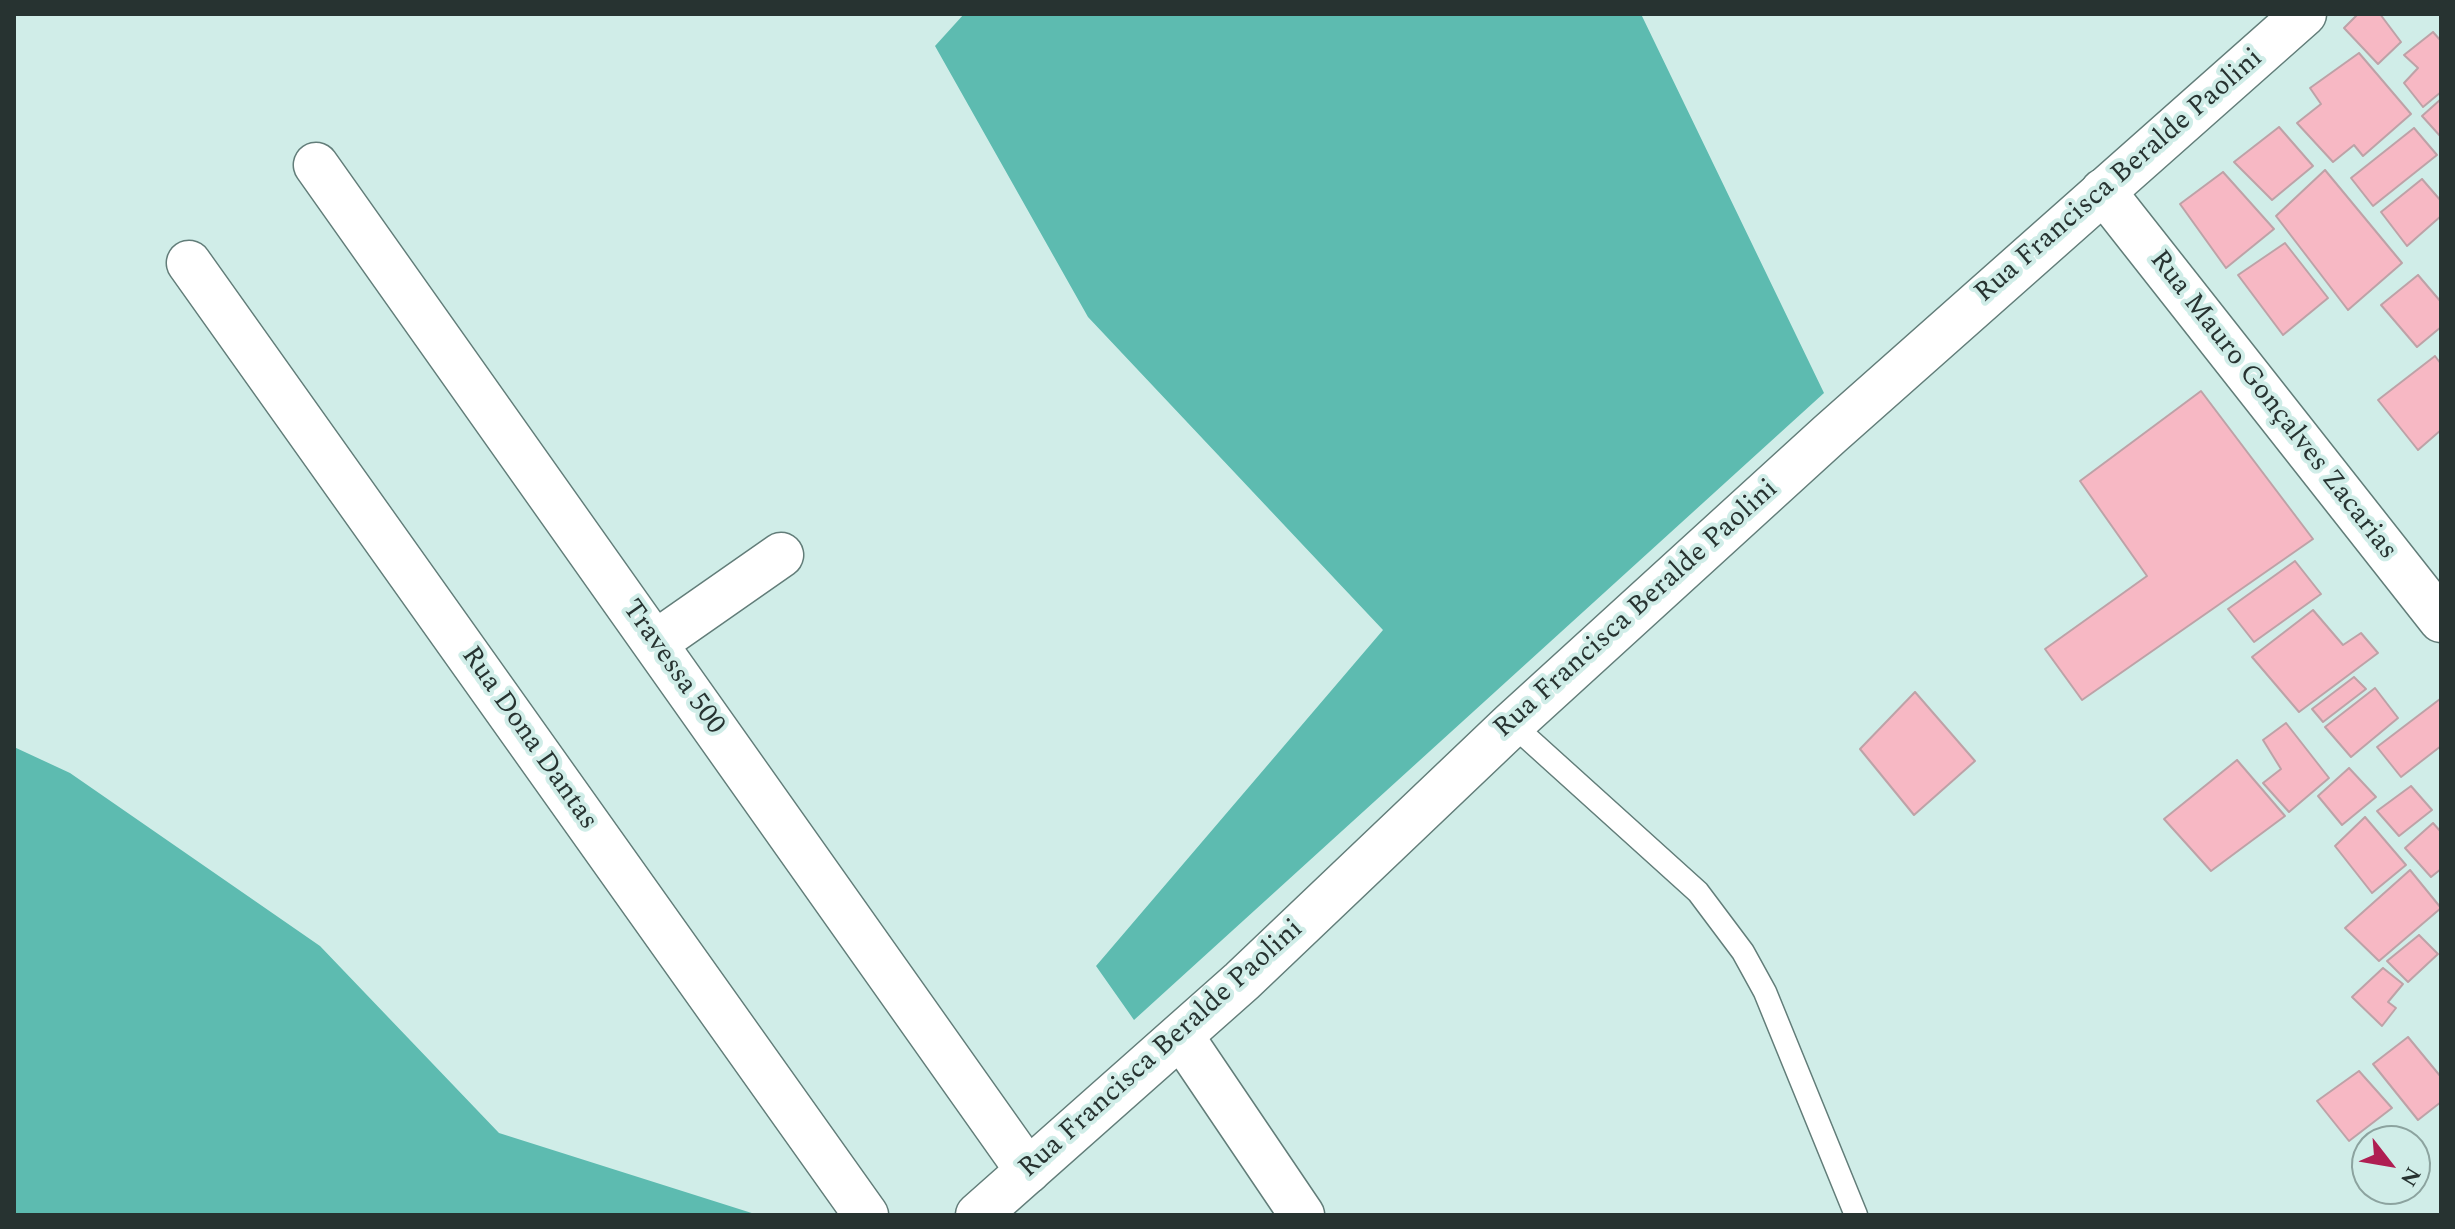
<!DOCTYPE html>
<html>
<head>
<meta charset="utf-8">
<style>
  body { margin:0 }
  #map { position:relative; width:2455px; height:1229px; overflow:hidden; background:#d0ede8; font-family:Spectral,serif }
  canvas { display:block }
  .frame { position:absolute; inset:0; border:16px solid #273331; pointer-events:none }
  .north { position:absolute; left:2351px; top:1125px; width:80px; height:80px; box-sizing:border-box; background:#d0ede8; border:2px solid #8ca39f; border-radius:50%; rotate:121deg; font-size:22px; font-weight:700; line-height:32px; text-align:center; color:#273331 }
  .north::after { content:''; display:block; margin:auto; width:28px; height:36px; background:#af1e52; clip-path:polygon(50% 0,100% 100%,50% 72%,0 100%) }
</style>
</head>
<body>
<div id="map">
<canvas width="2455" height="1229"></canvas>
<div class="frame"></div>
<div class="north">N</div>
</div>
<script>
const ctx = document.querySelector('canvas').getContext('2d');
ctx.lineJoin = 'round';
function fill(path, color) { ctx.fillStyle = color; ctx.fill(path, 'evenodd'); }
const toPath = rows => new Path2D(rows.map(r => 'M' + r).join(''));
function trace(path, color, width, dash) { ctx.strokeStyle = color; ctx.lineWidth = width; ctx.lineCap = dash ? 'butt' : 'round'; ctx.setLineDash(dash || []); ctx.stroke(path); }
function label(font, color, halo, rows, align = 'center') {
  ctx.font = font + ' Spectral,serif'; ctx.lineWidth = 8; ctx.setLineDash([]); ctx.textBaseline = 'middle'; ctx.strokeStyle = halo; ctx.fillStyle = color; for (const [text, x, y, turn = 0] of rows) {
    ctx.save(); ctx.translate(x, y); ctx.rotate((+turn || 0) * Math.PI / 180); ctx.textAlign = isNaN(turn) ? turn : align; if (halo) ctx.strokeText(text, 0, 0); ctx.fillText(text, 0, 0); ctx.restore();
  }
}
const forest = toPath([
  [964,14,1641,14,1824,393,1134,1020,1096,966,1383,630,1088,317,935,46],
  [14,747,70,773,320,946,499,1133,758,1215,14,1215]
]);
const building = toPath([
  [2358,14,2380,14,2401,42,2378,64,2344,28,2358,14],
  [2433,32,2441,41,2441,92,2423,107,2404,83,2418,68,2404,55,2433,32],
  [2359,53,2411,114,2363,156,2354,145,2333,162,2297,123,2321,104,2310,88,2359,53],
  [2441,99,2441,137,2422,116,2441,99],
  [2279,127,2313,166,2272,200,2234,162,2279,127],
  [2414,128,2437,155,2373,206,2351,178,2414,128],
  [2325,170,2402,263,2348,310,2276,216,2325,170],
  [2223,172,2274,229,2226,268,2180,204,2223,172],
  [2422,179,2441,201,2441,216,2407,246,2381,212,2422,179],
  [2285,243,2328,298,2283,335,2238,275,2285,243],
  [2418,275,2441,302,2441,327,2417,347,2381,305,2418,275],
  [2435,356,2441,364,2441,430,2418,450,2378,400,2435,356],
  [2201,391,2313,539,2082,700,2045,649,2147,576,2080,481,2201,391],
  [2295,561,2321,594,2254,642,2228,609,2295,561],
  [2313,610,2343,645,2361,633,2378,653,2299,712,2252,657,2313,610],
  [2354,677,2366,689,2323,722,2312,709,2354,677],
  [2375,688,2398,718,2351,757,2325,727,2375,688],
  [1915,692,1975,761,1914,815,1860,749,1915,692],
  [2440,699,2441,746,2401,777,2377,747,2440,699],
  [2286,723,2329,778,2289,812,2263,783,2281,769,2263,740,2286,723],
  [2237,760,2285,816,2211,871,2164,819,2237,760],
  [2349,768,2376,797,2342,825,2318,796,2349,768],
  [2411,786,2432,810,2399,836,2377,811,2411,786],
  [2365,817,2406,865,2372,893,2335,846,2365,817],
  [2433,823,2441,832,2441,869,2431,877,2405,848,2433,823],
  [2410,870,2441,908,2379,961,2345,928,2410,870],
  [2419,935,2438,954,2408,982,2387,961,2419,935],
  [2383,968,2403,984,2388,1002,2396,1008,2382,1026,2352,997,2383,968],
  [2408,1037,2441,1077,2441,1102,2418,1120,2373,1064,2408,1037],
  [2359,1071,2392,1108,2349,1141,2317,1101,2359,1071]
]);
const lane = toPath([
  [1512,724,1698,892,1743,952,1765,992,1856,1215]
]);
const street = toPath([
  [316,165,1028,1171],
  [2103,191,2441,620],
  [189,263,866,1215],
  [655,643,781,555],
  [1181,1036,1302,1215]
]);
const secondary = toPath([
  [978,1215,1242,981,1512,724,1830,434,2304,14]
]);
const streetNames = [
  ["Rua Francisca Beralde Paolini",2120,177,-41],
  ["Rua Mauro Gonçalves Zacarias",2272,406,52],
  ["Rua Francisca Beralde Paolini",1637,610,-42],
  ["Travessa 500",672,668,55],
  ["Rua Dona Dantas",528,739,55],
  ["Rua Francisca Beralde Paolini",1162,1050,-42]
];
fill(forest, '#5dbbb0');
fill(building, '#f7b8c4');
trace(building, '#bda2a7', 2);
trace(lane, '#627d79', 25);
trace(street, '#627d79', 47);
trace(secondary, '#627d79', 47);
trace(lane, '#fff', 22);
trace(street, '#fff', 44);
trace(secondary, '#fff', 44);
label('28px', '#273331', '#d0ede8', streetNames);
</script>
</body>
</html>
